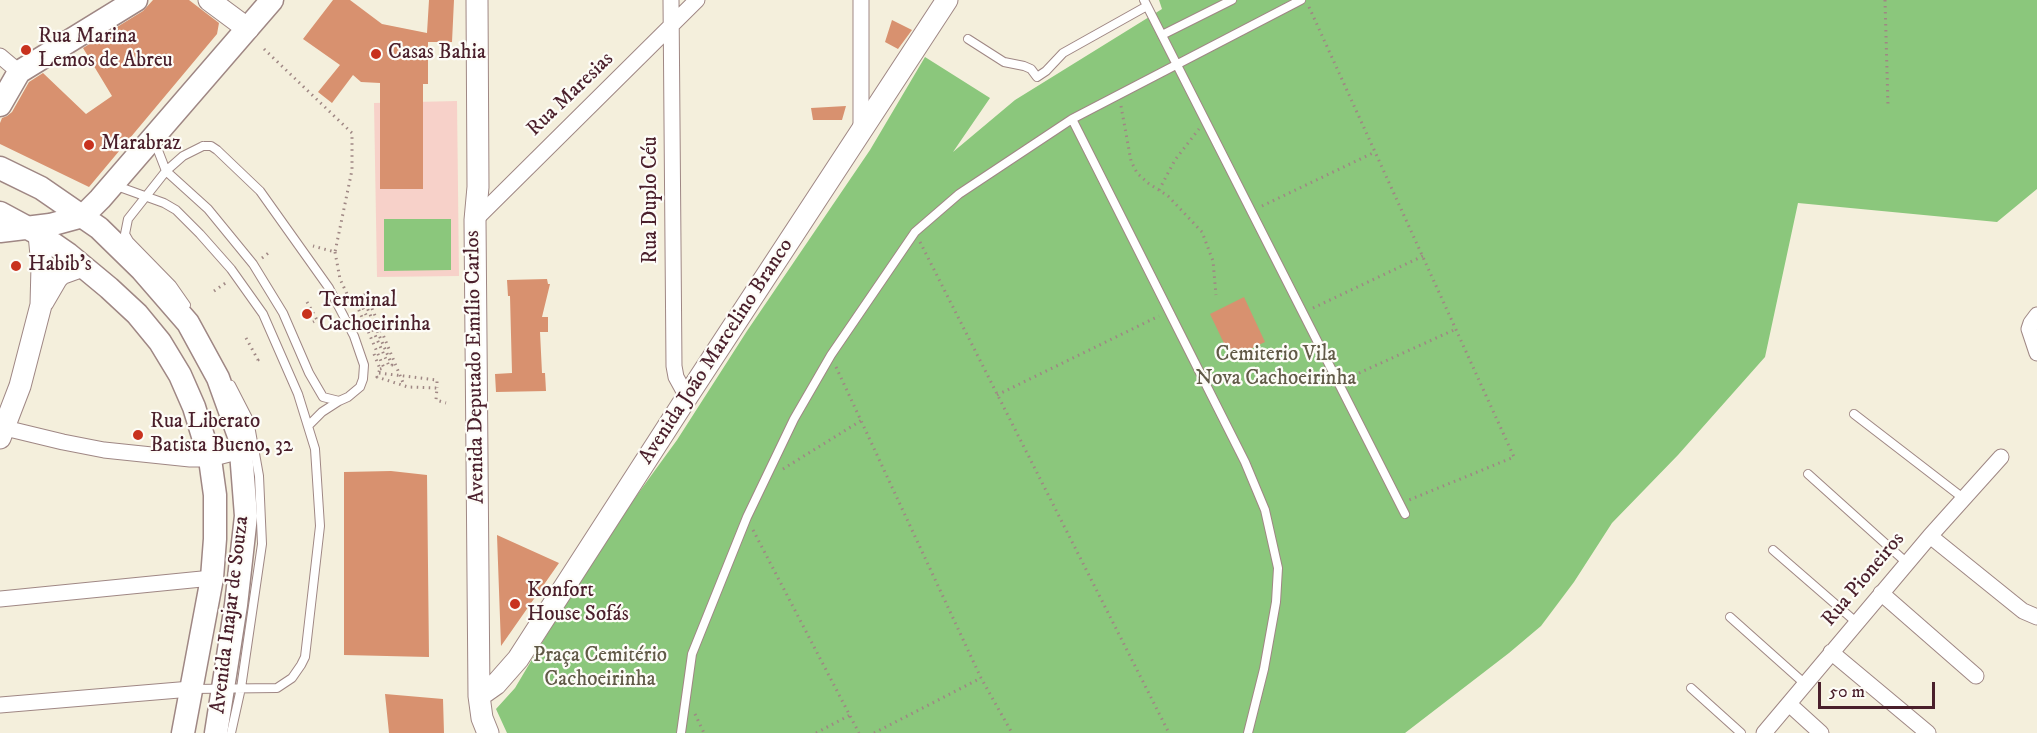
<!DOCTYPE html>
<html>
<head>
<meta charset="utf-8">
<style>
  body { margin:0 }
  #map { position:relative; width:2037px; height:733px; overflow:hidden; background:#f4efdc; font-family:"IM FELL DW Pica",serif }
  canvas { display:block }
  .scale { position:absolute; left:1818px; top:682px; width:117px; height:27px; box-sizing:border-box; border:3px solid #4a1f2b; border-top:0; padding-left:8px; font-size:18px; line-height:21px; white-space:nowrap; color:#4a1f2b; -webkit-text-stroke:4px #fdfcf7; paint-order:stroke }
</style>
</head>
<body>
<div id="map">
<canvas width="2037" height="733"></canvas>
<div class="scale">50 m</div>
</div>
<script>
const ctx = document.querySelector('canvas').getContext('2d');
ctx.lineJoin = 'round';
function fill(path, color) { ctx.fillStyle = color; ctx.fill(path, 'evenodd'); }
const toPath = rows => new Path2D(rows.map(r => 'M' + r).join(''));
function trace(path, color, width, dash) { ctx.strokeStyle = color; ctx.lineWidth = width; ctx.lineCap = dash ? 'butt' : 'round'; ctx.setLineDash(dash || []); ctx.stroke(path); }
function label(font, color, halo, rows, align = 'center') {
  ctx.font = font + ' "IM FELL DW Pica",serif'; ctx.lineWidth = 4.5; ctx.setLineDash([]); ctx.textBaseline = 'middle'; ctx.strokeStyle = halo; ctx.fillStyle = color; for (const [text, x, y, turn = 0] of rows) {
    ctx.save(); ctx.translate(x, y); ctx.rotate((+turn || 0) * Math.PI / 180); ctx.textAlign = isNaN(turn) ? turn : align; if (halo) ctx.strokeText(text, 0, 0); ctx.fillText(text, 0, 0); ctx.restore();
  }
}
const built = toPath([
  [457,101,459,276,377,277,374,103]
]);
const green = toPath([
  [1159,0,2037,0,2037,189,1997,222,1798,203,1765,357,1678,455,1612,523,1574,582,1541,626,1509,653,1405,733,507,733,496,709,515,688,597,550,677,440,747,331,870,150,925,57,990,98,953,152,1015,100,1162,9],
  [384,219,451,219,451,270,384,271]
]);
const building = toPath([
  [153,0,189,0,219,23,217,34,89,187,0,144,0,123,2,118,7,116,12,112,29,82,43,73,86,114,112,96,83,48,143,11],
  [333,0,350,0,382,24,427,33,429,0,454,0,452,42,428,42,428,84,423,84,423,189,380,189,380,83,361,82,353,75,332,103,318,92,340,65,303,39],
  [892,20,912,30,898,49,885,42],
  [846,106,842,120,813,120,811,108],
  [547,279,548,284,550,284,542,317,548,317,548,332,540,332,542,373,545,373,546,391,496,392,495,374,512,373,510,296,508,296,507,280],
  [1244,297,1265,342,1231,358,1210,314],
  [391,471,427,475,429,657,344,655,344,472],
  [497,535,559,563,501,646],
  [385,694,443,699,444,733,389,733]
]);
const path = toPath([
  [1885,0,1888,106],
  [1309,7,1514,457,1409,500],
  [264,49,352,133,352,170,335,252,313,246],
  [1121,106,1131,161,1137,173,1148,183,1168,196,1202,232,1213,261,1216,295],
  [1159,190,1175,160,1199,129],
  [1262,206,1375,152],
  [920,242,1169,733],
  [335,252,340,279,348,296],
  [262,258,271,251],
  [214,291,227,282],
  [307,302,317,320,313,322],
  [1313,308,1423,256],
  [246,338,258,360,254,362],
  [374,354,380,369,377,377,408,387,437,388,436,400,446,403],
  [836,367,981,678,1012,733],
  [379,373,437,380,437,388],
  [1348,378,1456,329],
  [997,395,1159,316],
  [783,469,862,420],
  [753,530,859,733],
  [695,714,704,733],
  [816,733,850,715],
  [874,733,981,678]
]);
const lane = toPath([
  [1144,0,1405,514],
  [1162,35,1232,0],
  [968,39,1004,62,1024,66,1031,69,1037,77,1046,71,1063,53,1147,6],
  [1072,119,1245,462,1265,510,1278,568,1276,602,1264,669,1248,733],
  [154,140,166,171,128,219,125,234,129,241,172,285,186,305],
  [203,146,211,146,217,150,260,191,329,288,354,336,364,365,363,379,360,387,348,397,339,401,323,397,309,373,283,313,253,264,208,209,166,171,183,156,203,146],
  [114,185,164,203,176,210,200,234,231,269,263,314,298,394,315,449,320,526,305,657,301,665,292,678,277,688,192,689],
  [1854,414,1963,498],
  [309,425,322,412,339,401],
  [1808,474,1907,563],
  [1773,550,1856,622],
  [1730,617,1804,683],
  [1691,688,1741,733],
  [231,733,241,688,262,544,259,476,249,420,231,385],
  [681,733,692,654,747,517,794,419,831,355,915,232,959,194,1072,119,1301,0]
]);
const street = toPath([
  [671,0,674,366,676,377,687,397],
  [861,0,861,130],
  [0,56,19,72],
  [475,220,697,0],
  [2037,315,2031,323,2029,329,2037,353],
  [5,428,63,442,104,450,190,459,210,459,241,451],
  [1930,536,2023,611,2037,617],
  [1881,593,1976,676],
  [0,599,212,578],
  [1831,652,1928,733],
  [1789,704,1821,733],
  [0,705,191,689],
  [1764,733,1930,536,2001,457]
]);
const secondary = toPath([
  [209,0,248,29],
  [477,0,478,187,475,220,479,696,482,718,488,733],
  [43,302,57,278,61,274,83,266],
  [0,438,20,386,41,305,42,266,39,234],
  [479,696,496,684,518,659,687,397,947,0]
]);
const primary = toPath([
  [0,105,19,72,136,0],
  [0,168,41,188,99,228,142,270,188,323,218,378,240,439,246,516,236,605,216,733],
  [0,213,39,234,68,254,109,288,137,314,160,342,180,375,194,407,210,459,215,495,215,539,212,578,183,733],
  [0,231,50,225,83,216,100,199,272,0]
]);
const pathBridge = toPath([
  [380,369,384,368,354,299,358,297,389,366,392,365,362,296,366,294,404,385]
]);
const markers = [
  [26,50,6,"#c8321e"],
  [376,54,6,"#c8321e"],
  [89,145,6,"#c8321e"],
  [16,266,6,"#c8321e"],
  [307,314,6,"#c8321e"],
  [138,435,6,"#c8321e"],
  [515,604,6,"#c8321e"]
];
const poiNames = [
  ["Rua Marina",38,38],
  ["Lemos de Abreu",38,62],
  ["Casas Bahia",388,54],
  ["Marabraz",101,145],
  ["Habib's",28,266],
  ["Terminal",319,302],
  ["Cachoeirinha",319,326],
  ["Rua Liberato",150,423],
  ["Batista Bueno, 32",150,447],
  ["Konfort",527,592],
  ["House Sofás",527,616]
];
const streetNames = [
  ["Rua Maresias",571,95,-44],
  ["Rua Duplo Céu",652,200,-90],
  ["Avenida João Marcelino Branco",717,352,-57],
  ["Avenida Deputado Emílio Carlos",476,367,-91],
  ["Rua Pioneiros",1864,580,-50],
  ["Avenida Inajar de Souza",231,615,-83]
];
const parkNames = [
  ["Cemiterio Vila",1276,356],
  ["Nova Cachoeirinha",1276,380],
  ["Praça Cemitério",600,657],
  ["Cachoeirinha",600,681]
];
fill(built, '#f7d1c9');
fill(green, '#8bc77c');
fill(building, '#d8916f');
trace(lane, '#9f8784', 10);
trace(street, '#9f8784', 17);
trace(secondary, '#9f8784', 23);
trace(primary, '#9f8784', 25);
trace(path, '#9f8784', 3, [1.5, 4.5]);
trace(lane, '#fff', 8);
trace(street, '#fff', 15);
trace(secondary, '#fff', 21);
trace(primary, '#fff', 22);
trace(pathBridge, '#9f8784', 3, [1.5, 4.5]);
for (const [x, y, r, color] of markers) { const dot = new Path2D(); dot.arc(x, y, r, 0, 2 * Math.PI); ctx.fillStyle = color; ctx.fill(dot); trace(dot, '#fdfcf7', 2); }
label('21px', '#4a1f2b', '#fdfcf7', poiNames, 'left');
label('21px', '#4a1f2b', '#fdfcf7', streetNames);
label('21px', '#615a47', '#fdfcf7', parkNames);
</script>
</body>
</html>
